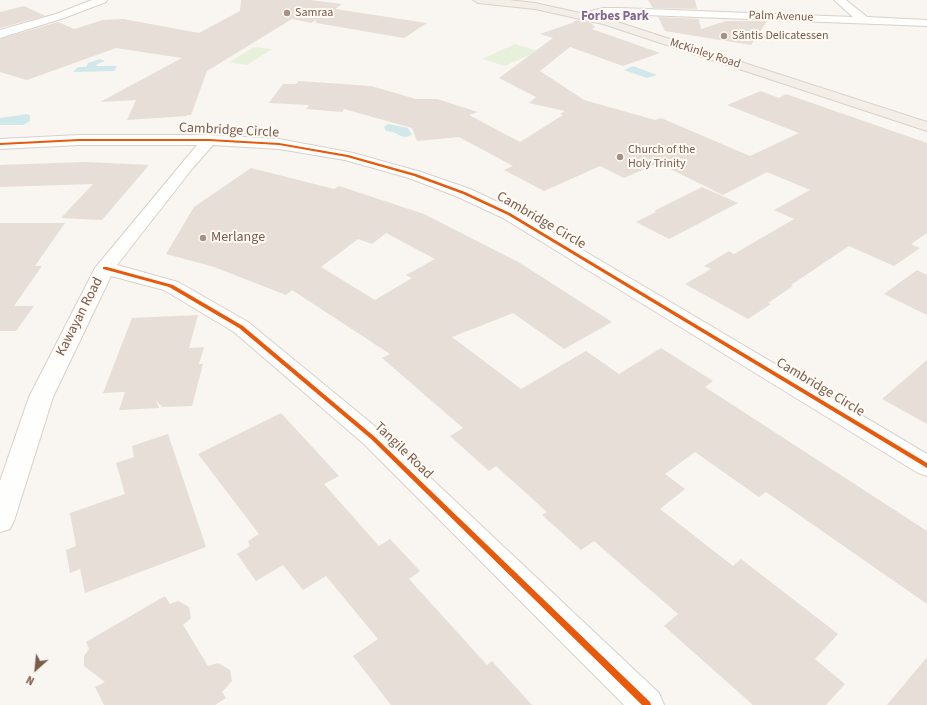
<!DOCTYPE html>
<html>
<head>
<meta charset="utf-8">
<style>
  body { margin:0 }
  #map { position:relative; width:927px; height:705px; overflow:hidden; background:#f9f5f0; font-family:"Source Sans 3",sans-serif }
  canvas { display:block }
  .north { position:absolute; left:16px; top:649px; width:40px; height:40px; -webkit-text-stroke:3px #fffaf3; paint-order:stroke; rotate:207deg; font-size:11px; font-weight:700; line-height:16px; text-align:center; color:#7a5c4d }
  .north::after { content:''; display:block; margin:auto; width:14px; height:18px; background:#7a5c4d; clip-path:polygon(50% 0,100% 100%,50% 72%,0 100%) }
</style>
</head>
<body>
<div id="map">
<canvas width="927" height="705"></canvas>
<div class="north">N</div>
</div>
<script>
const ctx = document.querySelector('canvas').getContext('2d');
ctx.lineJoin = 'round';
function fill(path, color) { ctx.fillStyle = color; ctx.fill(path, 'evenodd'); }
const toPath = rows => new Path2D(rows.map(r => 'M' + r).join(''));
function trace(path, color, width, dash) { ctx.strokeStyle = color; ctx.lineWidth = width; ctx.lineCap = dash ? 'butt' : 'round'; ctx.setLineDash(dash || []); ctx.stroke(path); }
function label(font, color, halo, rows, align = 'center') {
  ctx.font = font + ' "Source Sans 3",sans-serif'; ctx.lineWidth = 4; ctx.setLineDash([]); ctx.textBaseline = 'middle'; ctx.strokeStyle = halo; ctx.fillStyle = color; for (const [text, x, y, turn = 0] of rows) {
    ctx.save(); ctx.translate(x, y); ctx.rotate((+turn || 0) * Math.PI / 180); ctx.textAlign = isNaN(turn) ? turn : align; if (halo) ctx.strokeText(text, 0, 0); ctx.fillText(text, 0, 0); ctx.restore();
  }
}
const green = toPath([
  [515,44,538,51,505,66,482,59],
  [254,47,272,49,247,65,229,62]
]);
const water = toPath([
  [100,59,105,61,97,64,96,66,117,66,114,71,73,72,78,67,86,67,88,63],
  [633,66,657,75,647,78,624,70],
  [28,114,30,116,30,121,23,125,0,125,0,118],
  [388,124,408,128,412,135,406,137,401,136,393,132,386,131,384,127]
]);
const building = toPath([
  [241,0,310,0,342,4,335,9,427,23,404,38,316,23,316,20,311,23,292,19,207,71,191,115,187,115,187,116,127,120,136,100,100,102,182,58,116,48,27,80,0,72,0,39,58,22,74,29,103,20,123,19,199,33,240,11],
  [648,0,695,0,697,9,653,8],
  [24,6,45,16,0,28,0,12],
  [658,17,699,19,701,29,726,21,767,21,751,45,665,31],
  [577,20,591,23,595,27,592,29,660,53,623,66,570,47,540,71,584,100,655,120,661,118,750,156,799,133,727,105,761,91,779,98,786,94,927,143,927,233,911,244,920,248,894,266,849,246,791,285,793,286,768,303,771,304,748,319,685,284,711,269,704,266,729,251,734,254,794,219,774,210,810,190,767,172,723,195,658,163,624,178,600,166,544,191,504,170,513,166,459,137,417,141,412,128,344,109,342,112,306,109,309,105,269,103,283,84,296,84,299,81,371,86,416,99,437,99,478,112,469,115,520,142,563,115,560,114,565,111,529,103,536,97,499,78,553,38,540,34,572,23],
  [85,162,149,165,102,220,61,218,93,184,0,187,0,165],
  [251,168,334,189,339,186,424,214,520,263,612,322,564,349,513,313,452,337,521,389,586,351,619,374,661,348,713,381,705,387,927,531,927,604,766,492,759,497,695,452,665,474,685,489,660,509,733,566,741,559,838,634,815,659,845,684,826,705,753,705,664,626,678,614,594,541,581,550,542,515,547,512,496,466,489,471,450,436,463,428,382,358,390,354,292,290,286,295,214,267,166,254,194,207],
  [386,233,435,259,406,275,412,278,375,300,321,267,358,239,372,244],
  [702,187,738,203,669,239,636,222,656,212,654,211],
  [0,223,65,223,35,266,42,266,14,306,34,306,16,331,0,331],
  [917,270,927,275,927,315,884,294],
  [198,315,189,348,204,347,199,364,203,364,192,406,162,407,156,400,159,408,119,410,125,392,103,393,132,318],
  [927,360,927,424,882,399],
  [281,413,339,476,324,484,379,546,390,539,420,571,409,579,487,665,492,661,532,705,391,705,353,656,378,639,326,576,303,590,283,565,256,581,237,554,250,546,248,541,259,534,198,454],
  [168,434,206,547,85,593,80,569,70,573,66,550,76,546,70,513,125,494,116,463,134,457,132,446],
  [165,596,170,604,178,601,189,607,191,618,183,625,208,666,218,663,230,670,232,681,222,692,226,698,215,705,104,705,95,687,105,682,84,666,84,656,89,649,86,642],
  [927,657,927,705,887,705]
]);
const minor = toPath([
  [92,0,107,0,106,2,64,18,0,38,0,30,56,14,92,0],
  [834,0,846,0,867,17,927,20,927,26,620,14,603,14,583,19,577,16,579,14,603,8,620,8,853,17,834,0],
  [79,135,209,135,279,139,353,153,421,172,470,189,515,210,927,454,927,476,918,473,503,218,458,197,409,178,345,160,279,149,213,145,192,169,117,265,178,282,248,322,382,432,659,693,664,705,624,705,364,444,234,332,164,290,111,276,53,397,14,521,10,529,0,532,0,481,29,397,95,268,197,145,79,145,0,149,0,139,79,135]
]);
const major = toPath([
  [473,0,508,0,535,3,611,20,927,122,927,131,603,24,535,9,478,3,473,0]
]);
const cycleway = toPath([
  [79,139,209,139,279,143,348,155,416,174,465,192,510,213,927,463,927,468,508,215,463,194,414,176,347,157,279,145,209,141,79,141,0,145,0,143,79,139],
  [103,267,107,267,173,285,243,326,375,437,650,702,651,705,642,705,371,439,239,328,169,287,103,269,103,267]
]);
const markers = [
  [287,13,4,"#a69286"],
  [724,36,4,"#a69286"],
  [620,157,4,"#a69286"],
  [203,238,4,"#a69286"]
];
const farPoinames = [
  ["Samraa",295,13],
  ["Säntis Delicatessen",732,36],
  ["Church of the",628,150],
  ["Holy Trinity",628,164]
];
const farStreetnames = [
  ["Palm Avenue",781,17,2],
  ["McKinley Road",705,54,18]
];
const farQuarternames = [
  ["Forbes Park",615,17]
];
const streetNames = [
  ["Cambridge Circle",229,131,3],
  ["Cambridge Circle",541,221,30],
  ["Kawayan Road",80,317,-63],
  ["Cambridge Circle",820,388,31],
  ["Tangile Road",403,451,44]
];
const poiNames = [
  ["Merlange",211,238]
];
fill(green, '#e7f0db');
fill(water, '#d0e8ea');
fill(building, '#e6ded7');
trace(minor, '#d7d1cb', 2);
trace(major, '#dad1cc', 2);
fill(minor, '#fefefd');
fill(major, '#f3eee8');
fill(cycleway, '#e8590c');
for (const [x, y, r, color] of markers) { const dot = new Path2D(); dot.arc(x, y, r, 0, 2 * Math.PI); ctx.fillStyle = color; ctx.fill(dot); trace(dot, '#fffaf3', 1.5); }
label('12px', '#7a5c4d', '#fffaf3', farPoinames, 'left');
label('12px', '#7a5c4d', '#fffaf3', farStreetnames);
label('bold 13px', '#846695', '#fffaf3', farQuarternames);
label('14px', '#7a5c4d', '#fffaf3', streetNames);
label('14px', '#7a5c4d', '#fffaf3', poiNames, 'left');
</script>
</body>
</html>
